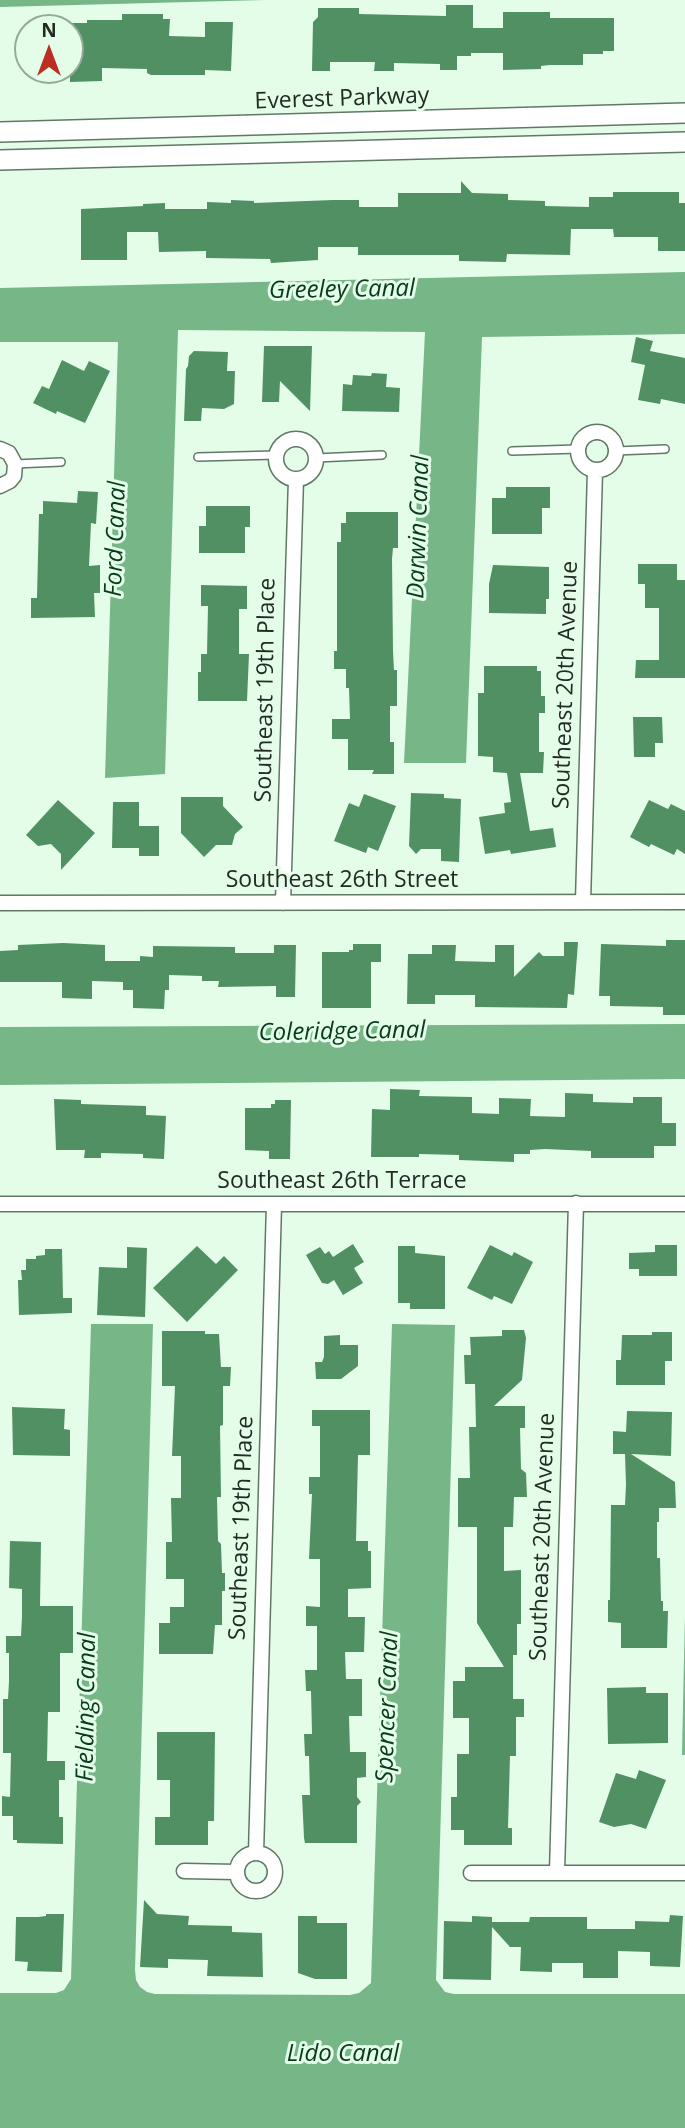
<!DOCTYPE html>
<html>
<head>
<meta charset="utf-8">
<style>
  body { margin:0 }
  #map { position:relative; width:685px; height:2128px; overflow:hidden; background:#e4fde9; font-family:"Open Sans",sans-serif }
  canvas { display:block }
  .north { position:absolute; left:14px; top:14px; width:70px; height:70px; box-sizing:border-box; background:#e4fde9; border:2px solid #96a99a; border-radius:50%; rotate:0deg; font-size:19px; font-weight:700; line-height:28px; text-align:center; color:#222b24 }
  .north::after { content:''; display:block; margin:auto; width:24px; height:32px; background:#bc2e24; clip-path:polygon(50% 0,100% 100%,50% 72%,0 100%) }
</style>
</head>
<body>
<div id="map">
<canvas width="685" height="2128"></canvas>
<div class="north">N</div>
</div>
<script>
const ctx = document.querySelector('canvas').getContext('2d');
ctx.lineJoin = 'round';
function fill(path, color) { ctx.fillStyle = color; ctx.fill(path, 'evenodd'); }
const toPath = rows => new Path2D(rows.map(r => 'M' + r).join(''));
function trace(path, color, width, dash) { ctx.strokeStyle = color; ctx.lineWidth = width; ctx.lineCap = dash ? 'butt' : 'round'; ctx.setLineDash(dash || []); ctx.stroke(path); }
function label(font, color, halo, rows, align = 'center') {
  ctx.font = font + ' "Open Sans",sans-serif'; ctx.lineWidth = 6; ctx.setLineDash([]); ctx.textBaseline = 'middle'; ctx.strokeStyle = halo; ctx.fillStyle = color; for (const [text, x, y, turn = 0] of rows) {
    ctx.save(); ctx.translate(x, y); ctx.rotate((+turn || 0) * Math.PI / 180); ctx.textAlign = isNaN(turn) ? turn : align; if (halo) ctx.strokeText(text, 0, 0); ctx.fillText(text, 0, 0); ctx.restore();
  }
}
const water = toPath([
  [0,0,265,0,0,7],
  [685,272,685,334,482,337,466,763,404,763,425,332,178,330,165,774,105,778,118,342,0,342,0,288],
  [685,1024,685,1079,0,1085,0,1027],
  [91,1324,153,1324,135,1970,136,1980,140,1987,147,1992,155,1994,350,1995,359,1993,371,1983,392,1324,455,1325,436,1980,445,1992,454,1994,685,1994,685,2128,0,2128,0,1993,56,1993,64,1990,71,1979],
  [685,1616,685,1755,682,1755,684,1657]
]);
const building = toPath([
  [446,5,473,5,473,28,503,28,503,12,550,12,550,18,614,18,614,51,603,51,603,54,583,54,583,65,550,65,541,66,541,69,503,70,503,53,471,53,471,56,457,56,457,70,440,70,440,64,394,63,394,71,374,71,375,62,330,62,330,71,312,71,313,22,318,17,318,8,359,8,359,14,446,16],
  [122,14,163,14,163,19,170,19,169,36,205,37,205,22,233,22,231,71,205,70,205,75,151,75,147,73,147,69,102,68,102,81,70,82,70,23,87,23,87,20,122,20],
  [461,181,472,193,508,194,508,200,545,201,545,206,589,207,589,197,613,197,613,192,679,192,679,203,685,203,685,251,658,251,658,237,614,237,613,229,571,229,570,255,507,254,506,262,459,261,459,255,358,255,358,247,318,247,318,260,271,263,270,259,206,258,206,251,159,252,158,232,127,232,127,260,81,260,81,209,143,206,143,204,165,203,165,209,207,209,207,202,231,203,231,200,254,201,254,203,333,200,359,200,359,207,398,207,398,193,461,193],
  [636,337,653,341,650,351,685,358,685,404,661,399,660,404,638,400,645,365,631,362],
  [264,346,312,346,310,411,280,381,279,402,262,402],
  [194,351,228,352,227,371,235,371,234,404,224,409,202,408,201,421,184,421,186,369,188,366,189,356],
  [62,360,84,371,89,361,110,371,85,423,57,411,56,414,33,403,42,386,49,389],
  [372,373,387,374,386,387,400,388,399,412,342,411,343,384,352,385,353,375,371,376],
  [506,487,550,487,550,508,542,508,542,534,492,534,492,498,506,498],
  [78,491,98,492,96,524,91,523,89,566,100,565,100,593,94,593,95,617,31,618,31,598,37,598,39,514,43,514,43,501,77,503],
  [206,506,250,506,250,527,245,527,245,553,199,553,199,526,206,526],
  [346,512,398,512,398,548,393,548,392,559,393,651,394,670,397,670,397,706,390,706,390,742,394,742,394,774,372,774,374,770,348,770,348,739,332,739,332,719,350,719,349,688,346,688,346,669,334,669,334,651,337,651,337,542,341,542,341,523,346,523],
  [638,564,677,564,677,580,685,580,685,678,635,678,636,660,659,660,659,608,645,608,645,584,638,584],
  [493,565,549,567,549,599,546,599,546,614,489,613,489,584],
  [201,585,247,586,247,609,239,609,239,654,249,654,247,701,198,701,198,672,201,672,201,654,207,654,208,606,201,606],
  [484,666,537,666,537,671,541,671,541,696,545,696,545,713,539,713,539,752,544,752,543,773,520,773,530,831,553,828,556,847,511,854,510,850,485,854,479,817,505,813,504,803,511,802,507,773,493,772,493,757,478,756,478,693,484,693],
  [633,717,662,717,663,743,655,743,655,757,634,757],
  [411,793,444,794,444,798,461,799,459,862,441,861,441,849,421,849,416,854,409,846],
  [364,794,396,806,378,851,368,847,366,853,334,841,349,803,359,807],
  [181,797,223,797,223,806,243,827,235,834,232,845,216,845,204,857,181,833],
  [58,800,95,833,61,870,61,854,51,844,38,846,26,835],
  [649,800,668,809,671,804,685,811,685,854,677,849,674,855,651,844,649,847,630,837],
  [113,802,139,802,139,826,159,826,159,856,139,856,139,848,112,848],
  [666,940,685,940,685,1015,663,1015,663,1007,610,1006,610,996,599,996,601,944,666,946],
  [564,942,578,942,574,995,568,994,567,1008,475,1007,475,995,435,995,435,1004,407,1004,408,954,432,954,432,945,456,945,455,961,495,962,495,945,514,945,514,977,539,952,543,956,564,956],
  [63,943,105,945,105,961,140,961,140,956,153,957,153,946,235,947,235,953,274,953,274,945,296,945,295,997,276,997,276,986,218,987,219,981,202,981,202,976,169,975,169,990,165,990,164,1009,133,1008,133,990,123,990,123,982,92,981,92,999,62,998,62,982,0,982,0,951,18,950,18,945],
  [353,944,381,944,381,962,371,962,371,1008,322,1008,322,952,349,952,349,950,353,950],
  [390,1089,420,1090,419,1096,472,1097,472,1113,499,1114,499,1098,531,1099,530,1116,565,1117,565,1093,593,1094,593,1102,633,1103,633,1097,662,1097,662,1123,676,1123,676,1146,654,1146,654,1158,591,1158,591,1151,545,1149,530,1150,530,1154,514,1154,514,1162,459,1160,459,1155,419,1154,419,1157,371,1157,372,1109,390,1110],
  [54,1099,81,1100,81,1104,146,1106,146,1115,166,1116,164,1159,143,1158,143,1154,101,1153,101,1158,84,1158,85,1150,56,1150],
  [275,1100,291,1100,290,1159,269,1159,269,1151,245,1150,245,1108,271,1108,271,1104,275,1104],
  [353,1244,364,1262,354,1268,363,1283,343,1295,334,1280,328,1284,322,1283,306,1255,320,1247,325,1254,329,1251,333,1257],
  [490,1245,512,1256,514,1252,533,1262,512,1304,494,1296,492,1300,467,1288],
  [655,1245,677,1245,677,1276,639,1276,639,1269,629,1269,629,1253,655,1252],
  [197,1246,216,1264,224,1256,238,1270,187,1322,153,1288],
  [398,1246,415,1246,415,1253,445,1256,445,1309,410,1309,410,1303,398,1303],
  [127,1247,147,1248,145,1317,97,1315,99,1267,127,1268],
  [45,1249,62,1249,63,1298,72,1298,72,1313,19,1315,18,1280,22,1280,21,1270,26,1270,26,1259,36,1259,36,1256,45,1255],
  [502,1330,524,1330,526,1338,522,1380,494,1406,525,1406,525,1428,520,1428,521,1469,526,1473,527,1497,514,1497,513,1527,504,1527,504,1571,521,1570,521,1624,517,1624,517,1655,513,1655,513,1699,524,1699,524,1717,516,1717,516,1756,510,1756,508,1828,512,1828,512,1845,464,1845,464,1830,451,1830,451,1797,457,1797,457,1754,469,1754,469,1718,453,1718,453,1681,465,1681,465,1667,504,1667,477,1623,477,1527,458,1527,458,1478,470,1478,469,1427,476,1427,475,1384,465,1384,464,1355,471,1355,470,1337,502,1336],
  [162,1331,205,1331,205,1334,219,1334,221,1367,231,1367,230,1386,223,1386,223,1425,220,1426,221,1497,217,1497,218,1541,221,1544,222,1573,225,1573,225,1591,222,1591,222,1625,215,1625,213,1654,159,1654,159,1623,170,1623,170,1607,184,1607,184,1579,166,1579,166,1542,172,1542,171,1498,181,1498,181,1456,172,1456,175,1386,162,1386],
  [652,1332,672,1332,672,1361,665,1361,665,1385,616,1385,616,1360,621,1360,622,1335,652,1335],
  [340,1335,340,1345,358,1345,358,1366,341,1379,316,1379,315,1362,322,1362,324,1357,324,1336],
  [12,1407,65,1409,64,1429,70,1430,70,1456,13,1455],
  [312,1410,370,1410,370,1455,358,1455,356,1541,368,1541,368,1551,371,1551,371,1588,348,1589,348,1617,365,1617,364,1652,345,1652,346,1679,362,1679,362,1716,349,1716,350,1752,366,1752,366,1777,357,1778,357,1797,361,1802,357,1806,357,1843,305,1843,304,1838,302,1795,310,1795,309,1756,305,1756,304,1734,312,1734,311,1691,306,1691,305,1670,317,1670,317,1626,306,1626,306,1606,320,1607,320,1559,309,1559,312,1494,309,1494,309,1477,320,1477,320,1426,312,1426],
  [627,1411,672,1412,671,1456,631,1454,675,1482,676,1508,659,1508,659,1522,657,1522,657,1558,660,1558,661,1601,663,1601,663,1611,668,1611,667,1648,621,1648,621,1623,608,1622,608,1600,610,1600,611,1505,625,1505,626,1485,625,1454,613,1454,613,1431,626,1432],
  [10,1541,41,1542,40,1606,73,1606,73,1653,60,1653,60,1712,48,1712,47,1761,65,1761,65,1780,59,1780,59,1817,63,1817,63,1844,17,1843,17,1840,13,1840,13,1816,2,1816,2,1796,10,1797,11,1753,3,1753,3,1699,8,1699,9,1681,9,1653,6,1653,6,1636,21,1636,22,1617,22,1589,9,1588],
  [646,1687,646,1693,668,1693,668,1743,608,1744,607,1688],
  [157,1732,215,1732,214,1821,208,1821,208,1845,155,1845,155,1817,170,1817,170,1780,157,1780],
  [639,1770,666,1780,646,1829,631,1824,614,1827,599,1822,616,1773,636,1779],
  [144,1900,157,1914,189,1916,188,1925,232,1926,232,1932,262,1933,263,1977,207,1976,208,1960,168,1959,168,1968,140,1967],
  [46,1914,64,1914,62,1972,27,1971,28,1962,15,1961,16,1917,38,1917,46,1916],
  [670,1915,683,1916,680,1967,650,1966,650,1952,618,1951,618,1978,583,1978,583,1963,552,1963,552,1972,520,1971,521,1947,510,1947,492,1927,491,1980,443,1979,444,1921,472,1922,472,1916,492,1917,492,1922,529,1922,530,1917,587,1917,587,1929,635,1929,635,1921,669,1922],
  [298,1916,317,1916,317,1923,347,1923,347,1979,315,1979,298,1973]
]);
const lane = toPath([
  [512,451,578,449],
  [616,451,665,449],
  [198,457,276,455],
  [316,458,382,455],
  [15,464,61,462]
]);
const street = toPath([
  '578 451a19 19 0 1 1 38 0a19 19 0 1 1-38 0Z',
  '276 459a20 20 0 1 1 40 0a20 20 0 1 1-40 0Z',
  [0,449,9,453,15,464,14,476,10,481,0,486],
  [583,902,595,470],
  [0,903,685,902],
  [283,903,296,479],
  [0,1204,685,1204],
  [256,1853,274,1204],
  '237 1872a19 19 0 1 1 38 0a19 19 0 1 1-38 0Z',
  [184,1871,237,1872],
  [557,1872,576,1203],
  [471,1873,685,1873]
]);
const secondary = toPath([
  [0,132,685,113],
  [0,160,685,142]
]);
const streetNames = [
  ["Everest Parkway",342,99,-2],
  ["Southeast 20th Avenue",566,685,-88],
  ["Southeast 19th Place",266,690,-89],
  ["Southeast 26th Street",342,880],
  ["Southeast 26th Terrace",342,1181],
  ["Southeast 19th Place",242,1528,-88],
  ["Southeast 20th Avenue",543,1537,-88]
];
const waterNames = [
  ["Greeley Canal",342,290,-1],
  ["Darwin Canal",419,527,-88],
  ["Ford Canal",116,539,-88],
  ["Coleridge Canal",342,1032,-1],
  ["Fielding Canal",87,1707,-89],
  ["Spencer Canal",388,1707,-88],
  ["Lido Canal",343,2054]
];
fill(water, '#76b687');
fill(building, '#519062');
trace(lane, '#617866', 10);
trace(street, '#617866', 17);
trace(secondary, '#617866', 22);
trace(lane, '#fff', 7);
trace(street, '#fff', 14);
trace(secondary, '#fff', 19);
label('23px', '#222b24', '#e4fde9', streetNames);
label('italic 24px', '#073b1b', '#e4fde9', waterNames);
</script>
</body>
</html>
